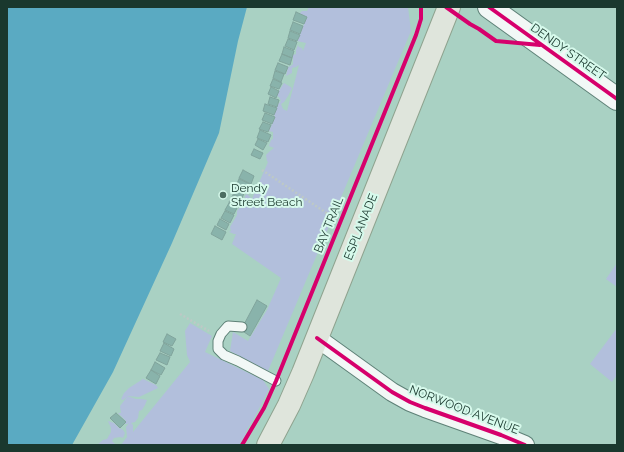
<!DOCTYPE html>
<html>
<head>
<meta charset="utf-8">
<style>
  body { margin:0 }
  #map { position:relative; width:624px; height:452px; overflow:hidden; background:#a9d1c3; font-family:Raleway,sans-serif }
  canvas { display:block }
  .frame { position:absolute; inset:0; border:8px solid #1a382e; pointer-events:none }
</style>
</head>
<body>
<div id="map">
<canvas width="624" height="452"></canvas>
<div class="frame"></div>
</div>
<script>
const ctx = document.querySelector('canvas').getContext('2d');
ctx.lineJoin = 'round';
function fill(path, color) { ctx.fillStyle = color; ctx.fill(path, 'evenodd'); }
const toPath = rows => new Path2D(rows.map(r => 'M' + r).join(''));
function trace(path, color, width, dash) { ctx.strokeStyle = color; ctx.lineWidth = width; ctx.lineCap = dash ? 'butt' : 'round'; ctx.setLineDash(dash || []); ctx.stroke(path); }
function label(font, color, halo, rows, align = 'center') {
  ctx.font = font + ' Raleway,sans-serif'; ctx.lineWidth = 4; ctx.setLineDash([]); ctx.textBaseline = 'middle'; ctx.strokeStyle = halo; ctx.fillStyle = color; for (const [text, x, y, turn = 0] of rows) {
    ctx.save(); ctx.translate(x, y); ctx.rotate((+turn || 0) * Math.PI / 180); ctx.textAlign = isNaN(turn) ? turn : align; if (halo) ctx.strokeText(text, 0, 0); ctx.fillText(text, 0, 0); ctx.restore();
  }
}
const green = toPath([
  [309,7,408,7,411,31,268,371,230,351,233,332,248,341,267,310,281,278,232,244,236,234,234,234,229,232,231,231,230,227,237,215,237,211,245,201,245,196,247,194,252,199,268,162,267,161,266,155,270,151,274,148,269,146,271,140,273,139,273,132,269,131,275,117,274,115,278,104,281,101,279,97,277,96,279,91,284,83,289,86,292,88,288,96,284,102,281,104,283,109,287,111,299,65,296,67,292,68,292,73,286,76,288,67,291,66,293,64,293,55,296,54,296,50,298,45,299,47,302,48,303,51,306,43,297,41,307,17,299,14,302,11,307,11],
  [617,263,617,287,606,279],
  [190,323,212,336,205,352,263,380,269,389,254,418,245,433,246,434,239,445,121,445,127,437,126,427,129,423,127,424,125,424,126,421,118,413,121,413,120,406,127,397,123,400,121,399,124,393,129,388,143,379,156,385,158,388,139,397,127,396,136,399,141,399,147,400,145,405,142,410,139,411,138,418,135,422,131,423,133,425,133,432,190,362,187,355,185,331],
  [617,328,617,375,612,382,590,364],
  [108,421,114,423,119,428,123,430,125,433,123,438,120,437,114,438,112,441,115,444,115,445,97,445,103,440,107,439,111,432,111,428]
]);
const water = toPath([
  [7,7,247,7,238,41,219,133,172,243,113,372,72,445,7,445]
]);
const building = toPath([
  [296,12,307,17,304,24,293,20,296,12],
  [293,22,303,26,300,34,290,30,293,22],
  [290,31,300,35,297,41,288,38,290,31],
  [288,39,297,42,294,50,285,46,288,39],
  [284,47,294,51,292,58,282,54,284,47],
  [282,54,292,58,290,65,279,61,282,54],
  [278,63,288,67,285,74,275,70,278,63],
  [275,71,284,74,281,82,273,78,275,71],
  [273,79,282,83,279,89,270,86,273,79],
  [271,87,279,91,276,98,268,94,271,87],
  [270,97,279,100,277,107,268,104,270,97],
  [265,104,277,108,274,115,263,111,265,104],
  [265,113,275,117,272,124,262,120,265,113],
  [263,122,271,125,268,132,259,129,263,122],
  [260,130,271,135,268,142,257,138,260,130],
  [258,139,267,143,263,150,255,145,258,139],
  [254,149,263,153,260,159,251,155,254,149],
  [243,170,254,176,251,184,239,178,243,170],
  [239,179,250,184,246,191,236,186,239,179],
  [236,187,245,191,242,198,233,194,236,187],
  [233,195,243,200,239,207,229,202,233,195],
  [229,203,237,208,234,214,225,210,229,203],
  [225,211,234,215,230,223,221,218,225,211],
  [220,219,229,224,226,230,217,225,220,219],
  [215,226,226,232,222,240,211,234,215,226],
  [257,300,267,306,250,336,241,330,257,300],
  [167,334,176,339,172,346,163,342,167,334],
  [164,343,174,349,171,356,160,351,164,343],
  [160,353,170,357,167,365,156,360,160,353],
  [155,362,165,368,161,375,151,370,155,362],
  [151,370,160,376,156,384,146,378,151,370],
  [116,413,126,422,120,428,110,418,116,413]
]);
const path = toPath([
  [262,170,340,222],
  [180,314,209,331]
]);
const lane = toPath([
  [242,327,228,326,221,334,218,341,218,349,224,355,238,361,276,381]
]);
const street = toPath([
  [317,338,392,392,410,402,425,408,501,435,525,445]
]);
const secondary = toPath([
  [489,7,617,99]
]);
const primary = toPath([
  [268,445,289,405,303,373,449,7]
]);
const cycleway = toPath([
  [446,7,470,24,479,29,496,41,540,45],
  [489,7,617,99],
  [317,338,392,392,410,402,425,408,501,435,525,445],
  [242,445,264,408,276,381,416,35,421,19,421,7]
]);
const markers = [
  [223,195,4,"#4c6e62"]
];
const streetNames = [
  ["DENDY STREET",568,52,35],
  ["BAY TRAIL",329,225,-68],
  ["ESPLANADE",361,227,-68],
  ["NORWOOD AVENUE",464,410,21]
];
const poiNames = [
  ["Dendy",231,188],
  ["Street Beach",231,202]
];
fill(green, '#b2bfdc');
fill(water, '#5aaac2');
fill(building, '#89b3ab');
trace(building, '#81a49c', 1);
trace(lane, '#5e8177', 11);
trace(street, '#5e8177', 20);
trace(secondary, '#5e8177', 24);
trace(primary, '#8fa38f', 24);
trace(path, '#bdc9c6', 2.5, [2, 2]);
trace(lane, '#f2f8f6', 9);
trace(street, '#f2f8f6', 18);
trace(secondary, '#f2f8f6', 22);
trace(primary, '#dfe5dc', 22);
trace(cycleway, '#d6006c', 4);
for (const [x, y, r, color] of markers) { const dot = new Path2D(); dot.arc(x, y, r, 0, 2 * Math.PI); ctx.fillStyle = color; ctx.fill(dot); trace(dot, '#d7faec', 1.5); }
label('12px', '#1a382e', '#d7faec', streetNames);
label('12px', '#1a382e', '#d7faec', poiNames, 'left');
</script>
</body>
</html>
